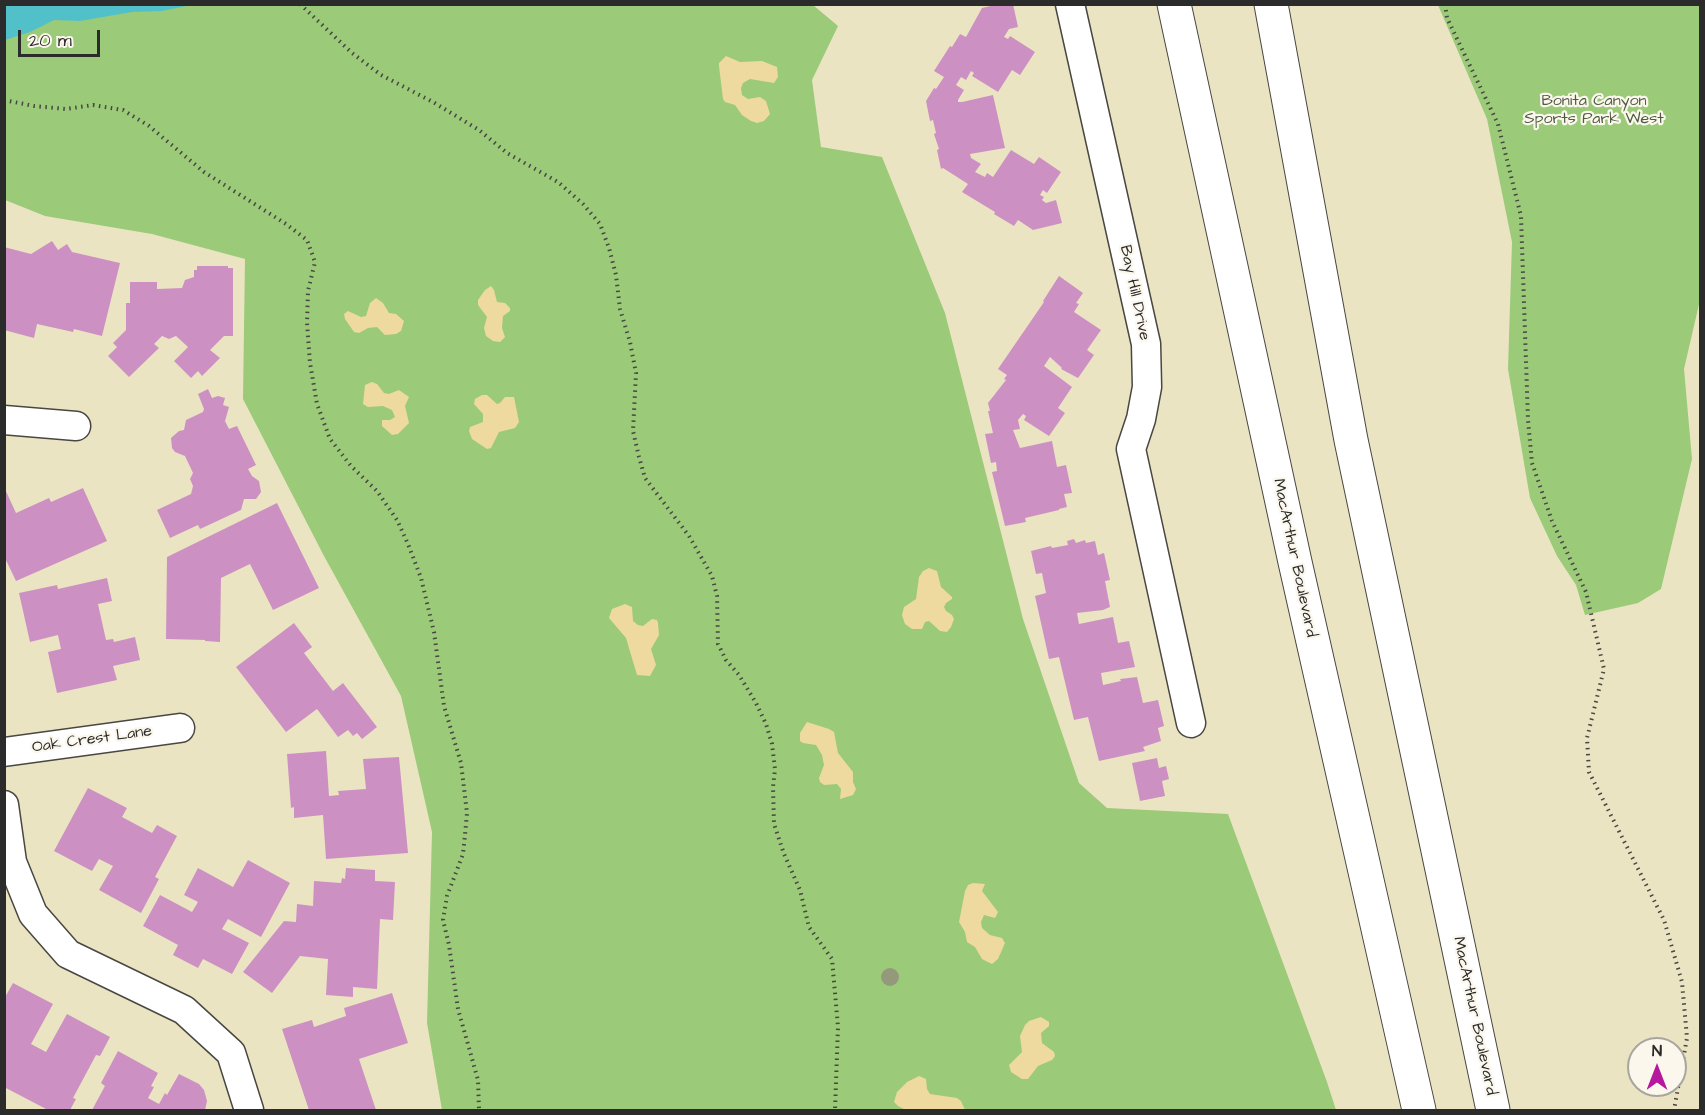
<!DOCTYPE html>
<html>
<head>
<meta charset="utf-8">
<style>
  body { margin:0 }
  #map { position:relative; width:1705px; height:1115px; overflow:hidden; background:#ebe4c3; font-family:"Architects Daughter",sans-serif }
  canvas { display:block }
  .frame { position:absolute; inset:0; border:6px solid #2b2b2b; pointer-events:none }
  .north { position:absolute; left:1627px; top:1037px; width:60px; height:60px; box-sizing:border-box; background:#fbf7ec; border:2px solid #a8a59f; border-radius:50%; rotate:0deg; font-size:16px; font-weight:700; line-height:24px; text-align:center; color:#2b2b2b }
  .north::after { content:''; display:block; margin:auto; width:21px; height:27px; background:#b5179e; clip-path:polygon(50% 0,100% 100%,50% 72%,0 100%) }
  .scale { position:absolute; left:18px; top:30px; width:82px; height:27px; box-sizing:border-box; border:3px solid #2b2b2b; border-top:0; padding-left:8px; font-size:18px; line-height:21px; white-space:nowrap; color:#2b2b2b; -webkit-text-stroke:4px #fbf7ec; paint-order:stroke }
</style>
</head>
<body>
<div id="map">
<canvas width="1705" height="1115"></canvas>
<div class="frame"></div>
<div class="north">N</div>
<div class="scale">20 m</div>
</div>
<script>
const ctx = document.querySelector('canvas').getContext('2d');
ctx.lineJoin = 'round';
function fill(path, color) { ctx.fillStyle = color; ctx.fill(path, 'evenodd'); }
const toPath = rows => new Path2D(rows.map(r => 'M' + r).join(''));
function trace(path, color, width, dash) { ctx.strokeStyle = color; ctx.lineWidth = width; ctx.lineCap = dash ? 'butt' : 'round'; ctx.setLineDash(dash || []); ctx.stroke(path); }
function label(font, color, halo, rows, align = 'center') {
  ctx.font = font + ' "Architects Daughter",sans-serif'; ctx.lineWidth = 4.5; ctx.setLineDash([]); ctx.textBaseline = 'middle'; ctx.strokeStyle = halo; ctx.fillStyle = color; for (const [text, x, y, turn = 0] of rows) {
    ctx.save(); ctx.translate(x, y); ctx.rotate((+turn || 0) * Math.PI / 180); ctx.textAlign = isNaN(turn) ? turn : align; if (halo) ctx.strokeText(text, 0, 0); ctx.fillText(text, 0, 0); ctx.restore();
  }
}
const green = toPath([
  [4,5,813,5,838,26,812,80,821,147,882,157,945,313,1023,619,1079,783,1107,808,1228,814,1327,1082,1336,1110,442,1110,427,1023,432,832,401,696,324,556,243,399,245,259,152,234,45,216,5,200],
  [1438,5,1700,5,1700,300,1684,369,1692,459,1661,589,1638,603,1585,615,1576,585,1557,556,1530,498,1508,369,1512,242,1487,119]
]);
const sand = toPath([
  [726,56,740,62,762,61,777,67,778,77,774,83,750,79,743,83,741,88,742,95,748,99,760,97,766,101,770,114,764,121,757,123,751,121,742,115,735,105,725,102,723,99,719,66,719,63],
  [491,286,494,290,497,302,505,303,510,308,510,311,503,316,502,328,505,337,500,342,493,341,486,336,484,328,487,317,478,305,478,300,485,290],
  [376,298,383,303,389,313,396,314,404,321,401,331,396,334,385,335,377,327,368,328,359,333,354,332,345,319,344,314,348,311,361,317,366,316,370,303],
  [372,382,377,384,384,393,389,394,399,390,409,397,405,406,409,423,398,434,392,435,382,426,382,420,390,420,395,417,392,410,383,406,368,407,363,404,365,385],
  [482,395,487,395,497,404,500,403,505,397,514,397,519,422,515,428,499,432,491,448,487,449,472,439,469,431,470,427,483,422,483,414,474,404,475,399],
  [929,568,937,571,941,587,952,597,952,599,946,603,944,607,946,611,952,615,954,619,951,627,947,632,940,631,929,621,925,622,922,629,912,629,905,624,902,615,904,607,916,599,919,577,923,571],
  [625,604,632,607,633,621,638,625,643,626,652,619,657,620,658,623,659,635,651,649,656,665,650,676,637,675,626,638,609,618,612,609],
  [807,722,829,729,834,732,838,753,853,772,853,782,856,789,853,795,840,799,841,789,837,784,824,785,820,782,819,778,824,765,822,755,816,745,803,743,800,741,800,733],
  [973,883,985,884,982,891,998,912,995,918,984,915,981,922,982,928,990,935,1002,938,1005,943,998,959,992,964,982,959,975,947,967,942,965,932,959,922,965,891,968,885],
  [1041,1017,1049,1022,1049,1026,1041,1033,1042,1043,1054,1052,1055,1056,1052,1060,1038,1066,1028,1079,1022,1079,1011,1072,1009,1065,1022,1052,1020,1036,1025,1025,1029,1021],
  [919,1076,926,1079,927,1089,930,1094,957,1098,961,1101,965,1110,906,1110,898,1106,894,1102,897,1092,907,1082]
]);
const water = toPath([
  [5,4,191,4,191,5,162,11,132,12,80,21,54,20,30,32,5,40]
]);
const building = toPath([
  [999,4,1013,4,1018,27,1009,29,1004,37,1008,39,1010,36,1035,52,1020,75,1012,70,998,92,972,76,974,73,971,71,966,80,961,77,956,85,964,90,958,100,958,102,962,102,993,95,1005,148,970,154,971,158,981,164,975,172,985,177,987,173,993,177,1011,150,1034,164,1039,157,1061,172,1047,193,1043,190,1040,195,1044,197,1042,200,1046,203,1056,200,1062,223,1033,230,1018,220,1014,226,994,214,995,212,962,192,968,184,943,168,941,169,937,150,939,149,934,134,936,133,933,120,930,121,926,101,934,88,936,89,944,77,934,71,950,46,952,47,960,34,966,37,982,8],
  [52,241,58,250,67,244,72,252,120,263,102,336,74,329,73,332,37,324,34,338,4,330,6,312,4,311,4,247,31,254],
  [197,266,228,266,228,268,233,268,233,336,224,336,210,350,220,358,202,376,198,371,191,378,174,361,188,347,176,336,169,339,162,336,154,344,159,348,129,377,108,356,117,347,113,343,126,330,126,303,130,303,130,282,157,282,157,289,182,288,185,280,194,277,194,270,197,270],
  [1059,276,1083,293,1076,303,1079,304,1074,312,1101,330,1087,350,1094,355,1078,378,1061,369,1062,368,1050,357,1044,366,1072,387,1058,408,1065,413,1049,436,1024,420,1026,416,1023,414,1018,420,1020,429,1013,430,1020,448,1052,441,1057,467,1066,465,1072,493,1064,494,1067,507,1059,509,1059,510,1025,518,1026,522,1005,526,992,472,997,471,996,462,991,463,985,434,993,433,988,411,990,411,988,403,1006,380,1004,379,1007,375,998,369,1044,302,1043,301],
  [208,389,212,398,218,396,225,398,223,405,229,407,225,421,229,429,237,426,256,465,248,469,252,476,259,481,261,492,256,499,244,499,241,510,200,529,198,525,170,538,157,510,191,494,193,486,190,479,193,473,185,456,175,452,172,448,171,438,179,431,184,430,186,420,203,412,204,409,198,394],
  [4,487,16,513,49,498,51,502,83,488,107,541,16,581,4,556],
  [277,503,319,588,273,610,250,564,221,578,220,642,205,641,205,640,166,639,167,557],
  [1074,539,1076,543,1085,540,1086,543,1095,541,1098,555,1104,553,1110,580,1105,581,1110,607,1103,610,1077,613,1079,624,1113,617,1118,643,1129,641,1135,667,1101,673,1103,685,1121,681,1120,679,1137,677,1143,703,1158,700,1164,726,1158,728,1161,741,1143,747,1145,751,1099,761,1088,717,1074,720,1059,657,1049,659,1035,596,1046,593,1042,573,1036,574,1031,551,1051,546,1052,548,1068,545,1067,541],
  [107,578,112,601,98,604,106,640,113,639,114,642,135,637,140,660,113,666,117,680,57,693,48,652,61,649,58,635,30,642,19,593,57,585,58,589],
  [294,623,312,647,304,653,333,691,343,683,377,727,362,739,357,733,353,736,348,730,338,737,317,709,286,732,236,667],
  [326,751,329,796,339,795,338,791,366,789,363,759,399,757,408,853,326,859,323,815,294,818,294,807,291,808,287,754],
  [1157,758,1159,768,1166,766,1169,779,1162,781,1165,796,1140,801,1132,763],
  [88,788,127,808,122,817,152,833,157,825,177,836,155,877,159,879,141,913,99,890,113,866,99,859,92,871,54,851],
  [248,860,290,883,261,937,228,919,222,929,249,943,232,974,203,959,198,968,173,955,178,945,143,926,160,895,192,912,198,902,184,895,198,868,233,887],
  [346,868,375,870,375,881,395,882,393,920,380,919,377,989,353,987,353,997,326,995,328,959,300,956,272,993,243,972,284,921,296,922,297,904,313,906,314,881,341,883,342,878,345,879],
  [13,983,53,1004,31,1044,46,1052,67,1014,110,1037,100,1056,96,1055,73,1098,76,1099,70,1110,48,1110,4,1087,4,999],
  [392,993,408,1043,359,1059,376,1110,309,1110,282,1029,312,1020,314,1027,346,1016,344,1008],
  [118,1051,158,1073,151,1086,154,1087,148,1098,159,1104,165,1093,167,1095,179,1074,199,1084,204,1090,207,1101,205,1110,92,1110,105,1086,101,1083]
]);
const path = toPath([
  [300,4,352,53,381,75,433,102,479,130,507,153,558,182,583,204,600,224,609,248,616,275,620,309,630,342,636,373,633,431,639,457,645,478,689,536,712,576,717,596,718,644,726,660,739,675,756,703,766,724,772,744,775,769,773,787,774,824,784,854,800,890,809,927,832,959,838,1027,835,1110],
  [1445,4,1447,18,1498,124,1521,216,1528,420,1532,463,1552,521,1586,592,1604,669,1587,738,1589,772,1664,920,1682,982,1687,1038,1674,1110],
  [4,100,34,106,66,109,93,105,123,110,149,126,204,172,286,224,307,240,315,262,308,291,307,323,310,363,317,404,330,439,351,466,377,491,397,520,408,544,421,578,434,632,444,706,461,763,467,813,465,835,463,854,447,896,443,920,449,945,458,1009,478,1080,479,1110]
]);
const minor = toPath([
  [1070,4,1146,344,1147,387,1141,419,1131,449,1191,723],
  [4,420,76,426],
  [4,752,180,728],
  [4,805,12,862,33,914,68,954,184,1010,231,1053,249,1110]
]);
const major = toPath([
  [1174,4,1295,562,1419,1110],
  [1271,4,1351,440,1493,1110]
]);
const trees = [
  [890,977]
];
const parkNames = [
  ["Bonita Canyon",1594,102],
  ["Sports Park West",1594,120]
];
const streetNames = [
  ["Bay Hill Drive",1134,293,78],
  ["MacArthur Boulevard",1294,558,78],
  ["Oak Crest Lane",92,740,-8],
  ["MacArthur Boulevard",1474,1016,78]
];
fill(green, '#9bca79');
fill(sand, '#eeda9e');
fill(water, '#52c0c9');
fill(building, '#cc91c2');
trace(minor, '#484742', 31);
trace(major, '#484742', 35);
trace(path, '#484742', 4, [1.5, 4.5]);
trace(minor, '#fff', 28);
trace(major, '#fff', 33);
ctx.fillStyle = '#94997c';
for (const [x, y] of trees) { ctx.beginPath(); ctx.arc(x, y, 9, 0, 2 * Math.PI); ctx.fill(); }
label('16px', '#4d5b42', '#fbf7ec', parkNames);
label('16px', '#2b2b2b', '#fbf7ec', streetNames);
</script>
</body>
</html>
